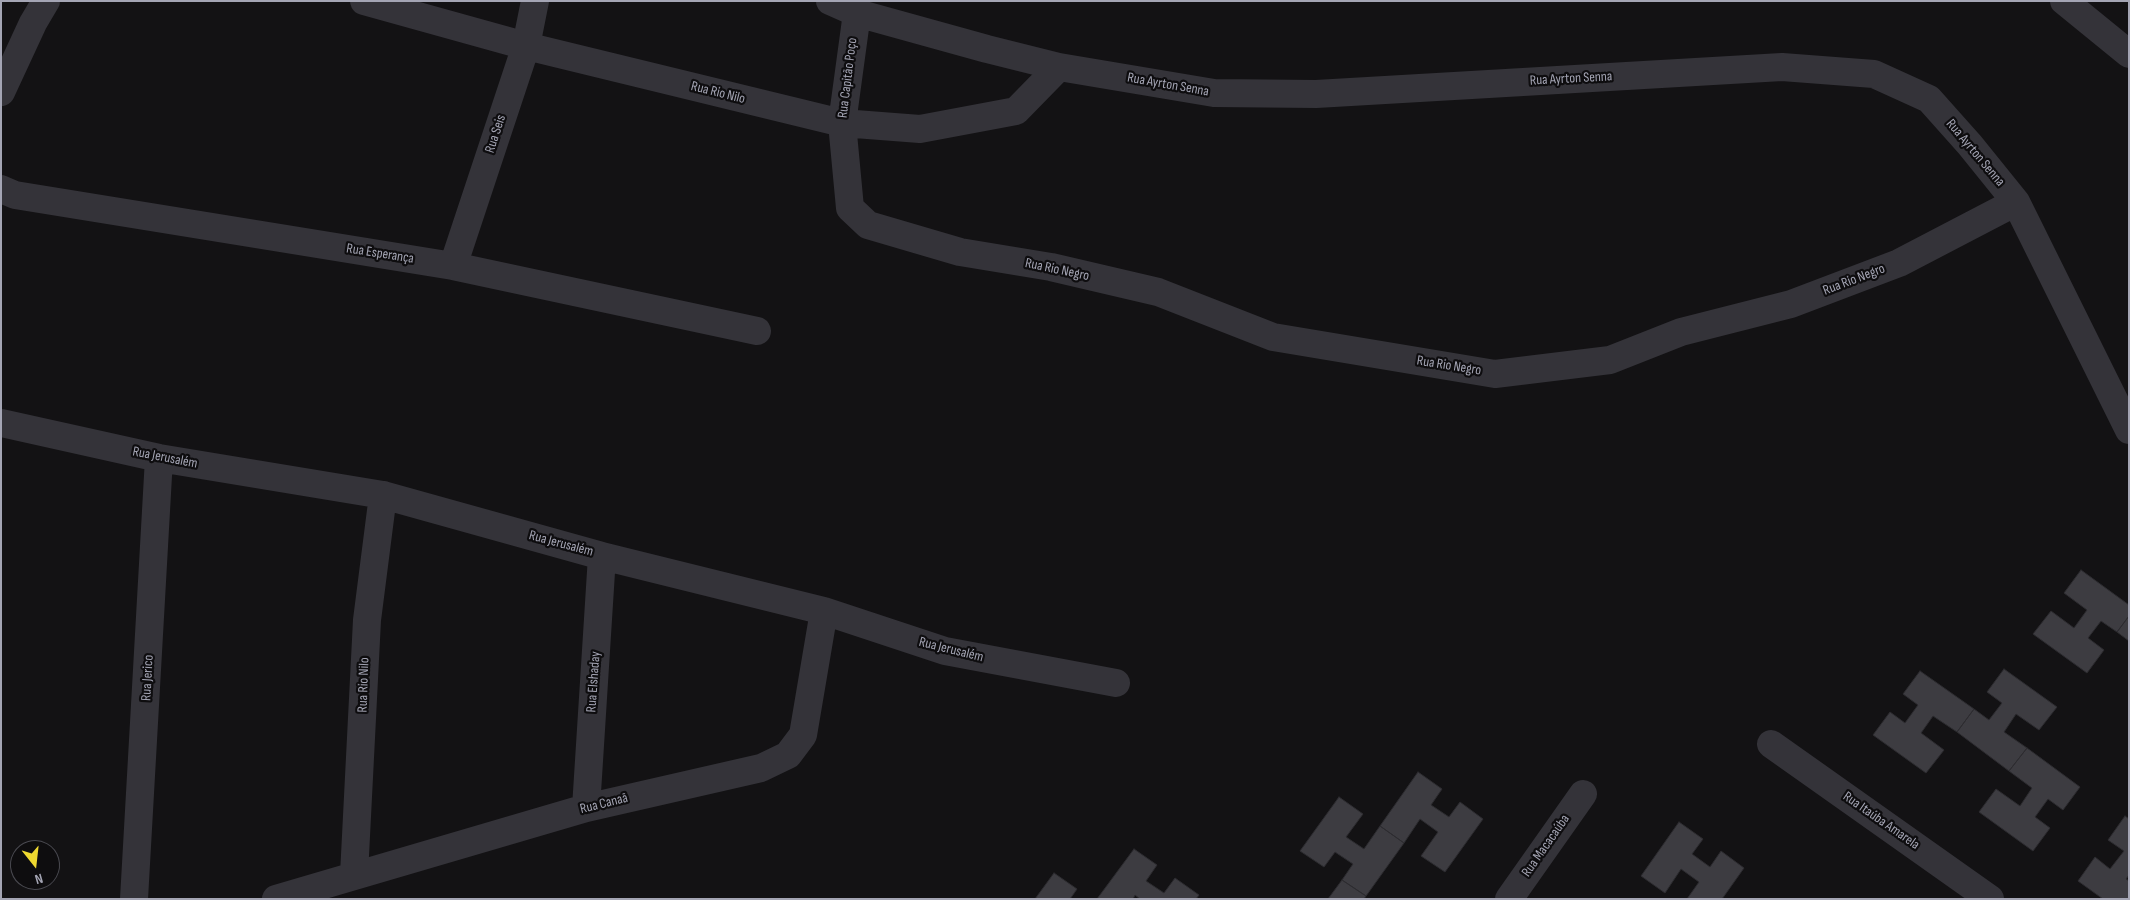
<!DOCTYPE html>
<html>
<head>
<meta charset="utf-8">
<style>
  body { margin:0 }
  #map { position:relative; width:2130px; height:900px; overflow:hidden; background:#131214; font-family:"Sofia Sans Condensed",sans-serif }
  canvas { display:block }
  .frame { position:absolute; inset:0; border:2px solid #a4a5b4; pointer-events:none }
  .north { position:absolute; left:10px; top:840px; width:50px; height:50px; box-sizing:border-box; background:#0e0d0f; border:1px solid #4a4a51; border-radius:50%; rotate:164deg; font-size:14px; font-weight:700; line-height:20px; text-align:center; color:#a4a5b4 }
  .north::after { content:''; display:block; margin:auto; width:18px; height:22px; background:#eed830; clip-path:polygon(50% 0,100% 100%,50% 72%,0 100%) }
</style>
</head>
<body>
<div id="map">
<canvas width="2130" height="900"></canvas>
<div class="frame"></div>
<div class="north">N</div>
</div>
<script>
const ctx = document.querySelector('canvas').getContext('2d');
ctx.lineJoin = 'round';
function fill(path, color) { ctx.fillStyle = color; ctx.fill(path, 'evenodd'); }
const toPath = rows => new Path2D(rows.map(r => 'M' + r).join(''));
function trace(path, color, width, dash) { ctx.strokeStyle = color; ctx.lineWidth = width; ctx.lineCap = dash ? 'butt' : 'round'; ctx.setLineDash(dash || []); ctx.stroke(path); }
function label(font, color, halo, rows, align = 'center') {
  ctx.font = font + ' "Sofia Sans Condensed",sans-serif'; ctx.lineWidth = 4.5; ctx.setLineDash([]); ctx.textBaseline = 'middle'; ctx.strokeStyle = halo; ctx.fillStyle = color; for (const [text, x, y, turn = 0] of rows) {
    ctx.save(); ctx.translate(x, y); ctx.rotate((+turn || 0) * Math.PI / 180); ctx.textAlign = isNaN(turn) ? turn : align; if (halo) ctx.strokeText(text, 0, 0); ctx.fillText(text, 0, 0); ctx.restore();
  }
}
const building = toPath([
  [2081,570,2129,605,2129,616,2117,632,2101,621,2088,638,2104,650,2087,673,2033,634,2051,611,2074,628,2087,610,2064,593,2081,570],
  [2129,616,2129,641,2117,632,2129,616],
  [2004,669,2057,707,2039,730,2016,714,2004,732,2027,748,2009,771,1957,732,1974,709,1989,720,2002,703,1987,692,2004,669],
  [1920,671,1974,709,1957,732,1933,716,1921,733,1944,750,1926,773,1873,735,1890,712,1905,723,1918,705,1903,694,1920,671],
  [2027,748,2080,787,2063,810,2048,799,2035,817,2050,828,2033,851,1979,812,1996,789,2020,806,2032,788,2009,771,2027,748],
  [1418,772,1442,789,1431,805,1449,817,1460,802,1483,819,1445,872,1421,856,1438,832,1420,819,1404,843,1380,826,1418,772],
  [1339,797,1363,814,1346,837,1364,849,1380,826,1404,843,1366,896,1342,880,1353,864,1335,852,1324,867,1300,851,1339,797],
  [2125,816,2129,819,2129,875,2126,879,2129,881,2129,899,2103,899,2078,881,2095,857,2110,869,2124,851,2108,840,2125,816],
  [1679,822,1703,839,1692,854,1710,867,1721,851,1744,868,1722,899,1687,899,1699,882,1681,869,1665,893,1641,876,1679,822],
  [1134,849,1157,865,1146,881,1164,893,1175,878,1199,895,1196,899,1140,899,1135,895,1133,899,1097,899,1134,849],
  [1054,873,1077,889,1070,899,1035,899,1054,873],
  [1342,880,1366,896,1364,899,1328,899,1342,880]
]);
const street = toPath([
  [364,1,526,46,842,123,920,129,1016,111,1059,67],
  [830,1,857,13,987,49,1059,67,1214,93,1316,94,1782,67,1874,74,1929,99,1970,145,2016,202,2129,430],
  [2064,1,2129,54],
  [857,13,842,123,850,208,868,225,960,252,1051,267,1158,292,1273,337,1495,374,1610,360,1681,332,1791,304,1899,263,2016,202],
  [1,92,33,23,46,1],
  [1,189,15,195,453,266,757,331],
  [453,266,526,46,535,1],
  [1,423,159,458,383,495,602,556,824,611,945,651,1116,683],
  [1771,744,1990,899],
  [586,808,602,556],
  [354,875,367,620,383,495],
  [134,899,159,458],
  [276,899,586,808,761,768,788,755,803,735,824,611],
  [1509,899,1583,794]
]);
const streetNames = [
  ["Rua Capitão Poço",848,78,-83],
  ["Rua Ayrton Senna",1571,79,-3],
  ["Rua Ayrton Senna",1168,85,10],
  ["Rua Rio Nilo",718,93,14],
  ["Rua Seis",496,134,-72],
  ["Rua Ayrton Senna",1975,153,50],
  ["Rua Esperança",380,254,9],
  ["Rua Rio Negro",1057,270,12],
  ["Rua Rio Negro",1854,280,-21],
  ["Rua Rio Negro",1449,366,9],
  ["Rua Jerusalém",165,458,11],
  ["Rua Jerusalém",561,544,15],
  ["Rua Jerusalém",951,650,14],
  ["Rua Jerico",148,678,-87],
  ["Rua Elshaday",594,682,-86],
  ["Rua Rio Nilo",364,685,-88],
  ["Rua Canaã",604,804,-14],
  ["Rua Itaúba Amarela",1881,821,35],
  ["Rua Macacaúba",1546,846,-55]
];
fill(building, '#3d3c41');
trace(building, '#2d2c30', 1);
trace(street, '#343339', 28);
label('14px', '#a4a5b4', '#0e0d0f', streetNames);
</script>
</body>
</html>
